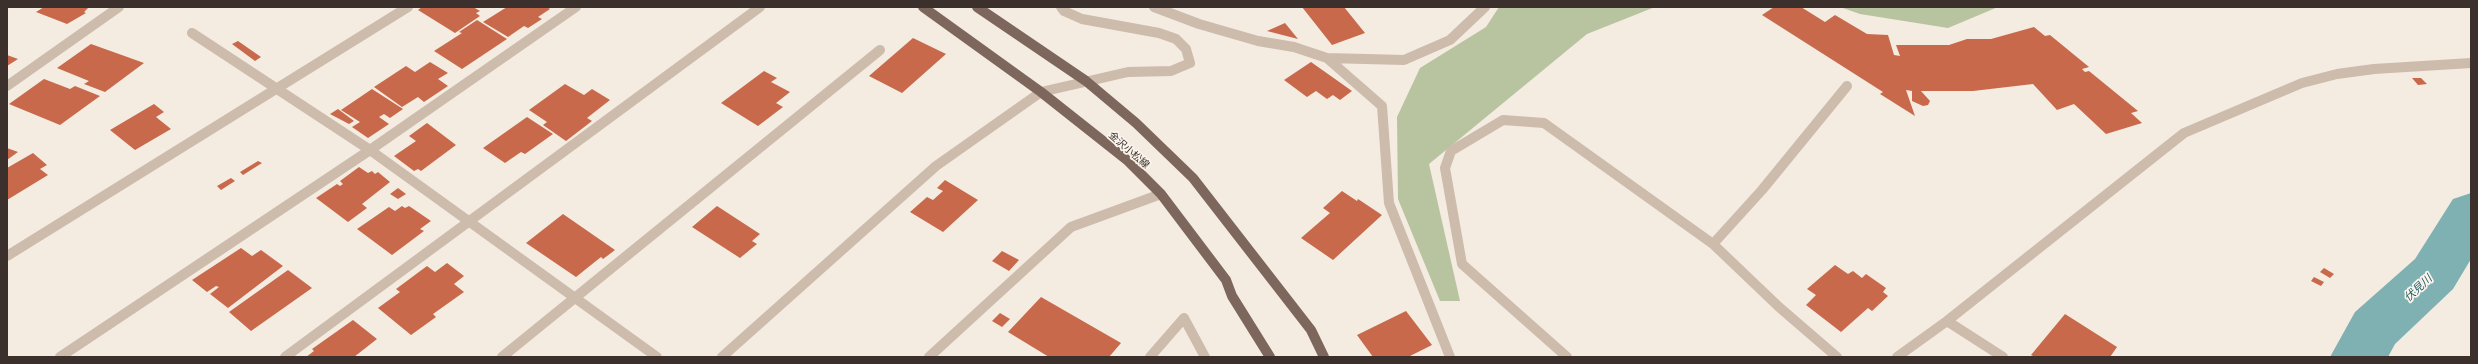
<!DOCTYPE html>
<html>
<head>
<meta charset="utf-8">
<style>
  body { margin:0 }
  #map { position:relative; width:2478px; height:364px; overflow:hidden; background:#f4ebe1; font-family:Ubuntu,sans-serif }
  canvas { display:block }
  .frame { position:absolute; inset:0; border:8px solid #3b302b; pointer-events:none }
</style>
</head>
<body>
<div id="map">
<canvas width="2478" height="364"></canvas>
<div class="frame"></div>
</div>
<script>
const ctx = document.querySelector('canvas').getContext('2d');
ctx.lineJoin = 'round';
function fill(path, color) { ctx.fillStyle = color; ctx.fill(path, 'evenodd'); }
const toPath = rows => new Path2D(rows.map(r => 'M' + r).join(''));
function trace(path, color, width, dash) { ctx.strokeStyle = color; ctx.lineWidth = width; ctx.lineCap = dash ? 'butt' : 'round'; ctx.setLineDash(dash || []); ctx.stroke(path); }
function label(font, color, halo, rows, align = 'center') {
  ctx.font = font + ' Ubuntu,"Noto Sans JP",sans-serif'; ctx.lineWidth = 3.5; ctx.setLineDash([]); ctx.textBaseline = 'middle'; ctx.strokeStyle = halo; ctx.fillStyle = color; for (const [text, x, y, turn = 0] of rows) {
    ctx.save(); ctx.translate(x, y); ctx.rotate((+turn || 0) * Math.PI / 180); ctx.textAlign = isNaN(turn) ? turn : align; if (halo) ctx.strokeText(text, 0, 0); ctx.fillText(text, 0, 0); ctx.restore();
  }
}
const green = toPath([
  [1499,7,1655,7,1587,34,1429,164,1460,301,1440,301,1398,199,1397,117,1420,68,1486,27],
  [1840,7,1998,7,1948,28,1860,14]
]);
const river = toPath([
  [2471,193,2471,259,2453,289,2395,344,2388,357,2330,357,2355,312,2415,259,2453,199,2471,193]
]);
const building = toPath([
  [44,7,89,7,84,12,86,13,67,24,36,12],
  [422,7,473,7,480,11,476,13,480,16,455,33,418,10],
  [507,7,547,7,550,9,538,17,542,19,528,28,524,26,508,37,483,22],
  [1302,7,1344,7,1365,33,1332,45],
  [1774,7,1801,7,1825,22,1835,15,1867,34,1888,35,1894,55,1900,56,1896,45,1949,45,1967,39,1991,39,2034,27,2045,36,2050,35,2089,67,2082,69,2085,72,2089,71,2138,111,2131,113,2142,123,2106,134,2074,104,2057,110,2033,84,1973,91,1921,91,1930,101,1928,105,1923,106,1912,101,1912,91,1906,90,1915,116,1880,94,1883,92,1762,15],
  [477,20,507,39,462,69,434,51,462,33,459,32],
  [1285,23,1298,39,1267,31],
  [913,38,946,54,902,93,869,76],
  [238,41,261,57,255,61,232,44],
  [91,44,144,63,105,92,84,84,89,81,57,68],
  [7,55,18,59,7,66],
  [430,62,448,73,438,79,448,86,424,102,418,97,402,107,374,87,406,66,415,72],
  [1311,62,1352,91,1340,100,1333,95,1327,99,1316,91,1307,97,1284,80],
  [764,71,777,78,771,82,790,92,776,103,783,107,758,126,721,103],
  [2412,78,2421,78,2427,84,2418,85],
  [44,79,70,89,75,86,100,96,60,125,9,104],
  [565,84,584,95,592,89,610,100,587,118,592,121,566,141,543,125,547,122,529,110],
  [372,89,403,109,390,118,384,114,379,117,389,124,368,138,352,127,360,122,341,110],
  [154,104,164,112,156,117,171,129,135,150,110,130],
  [338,109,354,121,349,124,330,114],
  [527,117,553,134,525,154,521,152,505,163,483,148],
  [427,123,456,145,421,171,418,169,414,171,394,156,416,141,409,136],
  [7,148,18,152,7,160],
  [33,153,47,165,40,169,48,175,7,200,7,168],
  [258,161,262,163,243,175,240,172],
  [359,167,368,173,372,171,375,174,378,172,390,182,362,204,367,208,348,222,316,198,337,184,340,186,343,184,340,181],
  [231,178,235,181,221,190,217,186],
  [945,180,978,200,943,232,910,212,927,197,933,200,943,191,937,188],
  [398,188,406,194,398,199,390,194],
  [1342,191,1357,201,1358,199,1382,215,1333,260,1301,238,1330,213,1323,208],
  [402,206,405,208,409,206,431,221,420,229,424,231,392,255,357,229,389,207,395,211],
  [717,206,760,234,752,241,757,244,740,258,692,227],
  [563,214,615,250,603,259,601,257,576,277,526,243],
  [241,248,252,256,261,250,283,266,228,308,210,294,219,287,216,286,207,292,192,280],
  [1002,251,1019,260,1009,271,992,261],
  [447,263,464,276,454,284,464,292,433,314,436,317,411,335,378,308,400,292,396,289,427,266,435,272],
  [1835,265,1848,274,1853,271,1862,278,1866,274,1886,288,1883,292,1888,296,1872,311,1868,308,1841,332,1806,305,1816,295,1807,289],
  [2324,268,2334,274,2330,278,2320,272],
  [288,270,312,288,251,331,229,312],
  [2314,277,2324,282,2321,286,2311,281],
  [1041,297,1121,343,1109,357,1049,357,1008,332],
  [1406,311,1432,345,1408,357,1373,357,1357,335],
  [1000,313,1010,319,1002,327,992,321],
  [2065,314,2117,347,2110,357,2035,357,2031,355],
  [353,320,377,339,354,357,306,357,314,351,312,349]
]);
const minor = toPath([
  [1154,7,1199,24,1258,41,1294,47,1327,58,1404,60,1450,40,1485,7],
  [192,33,370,150,657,357],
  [1327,58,1382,106,1389,203,1450,357],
  [7,86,119,7],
  [1713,244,1762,190,1847,86],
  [7,256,408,7],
  [1947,321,2003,357],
  [60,357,370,150,576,7],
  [285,357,760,7],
  [502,357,880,50],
  [722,357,936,166,1041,92,1128,72,1171,71,1190,63,1186,49,1176,39,1159,33,1082,19,1064,11,1061,7],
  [929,357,1071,227,1161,194],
  [1150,357,1184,318,1205,357],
  [1567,357,1462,264,1445,168,1451,151,1503,120,1544,123,1713,244,1779,307,1837,357],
  [1897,357,1947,321,2184,133,2302,83,2337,74,2374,69,2471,63]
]);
const primary = toPath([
  [923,7,1041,92,1127,160,1161,194,1226,280,1232,296,1270,357],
  [977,7,1086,81,1136,123,1193,178,1311,330,1324,357]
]);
const streetNames = [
  ["金沢小松線",1129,150,41]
];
const waterNames = [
  ["伏見川",2418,288,-43]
];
fill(green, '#b8c4a0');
fill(river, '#7fb0b2');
fill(building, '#c8694b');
trace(minor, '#cdbbac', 10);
trace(primary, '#7d675c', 10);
label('10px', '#3b302b', '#fbf5ee', streetNames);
label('italic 11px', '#1f5a5e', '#fbf5ee', waterNames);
</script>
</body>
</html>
